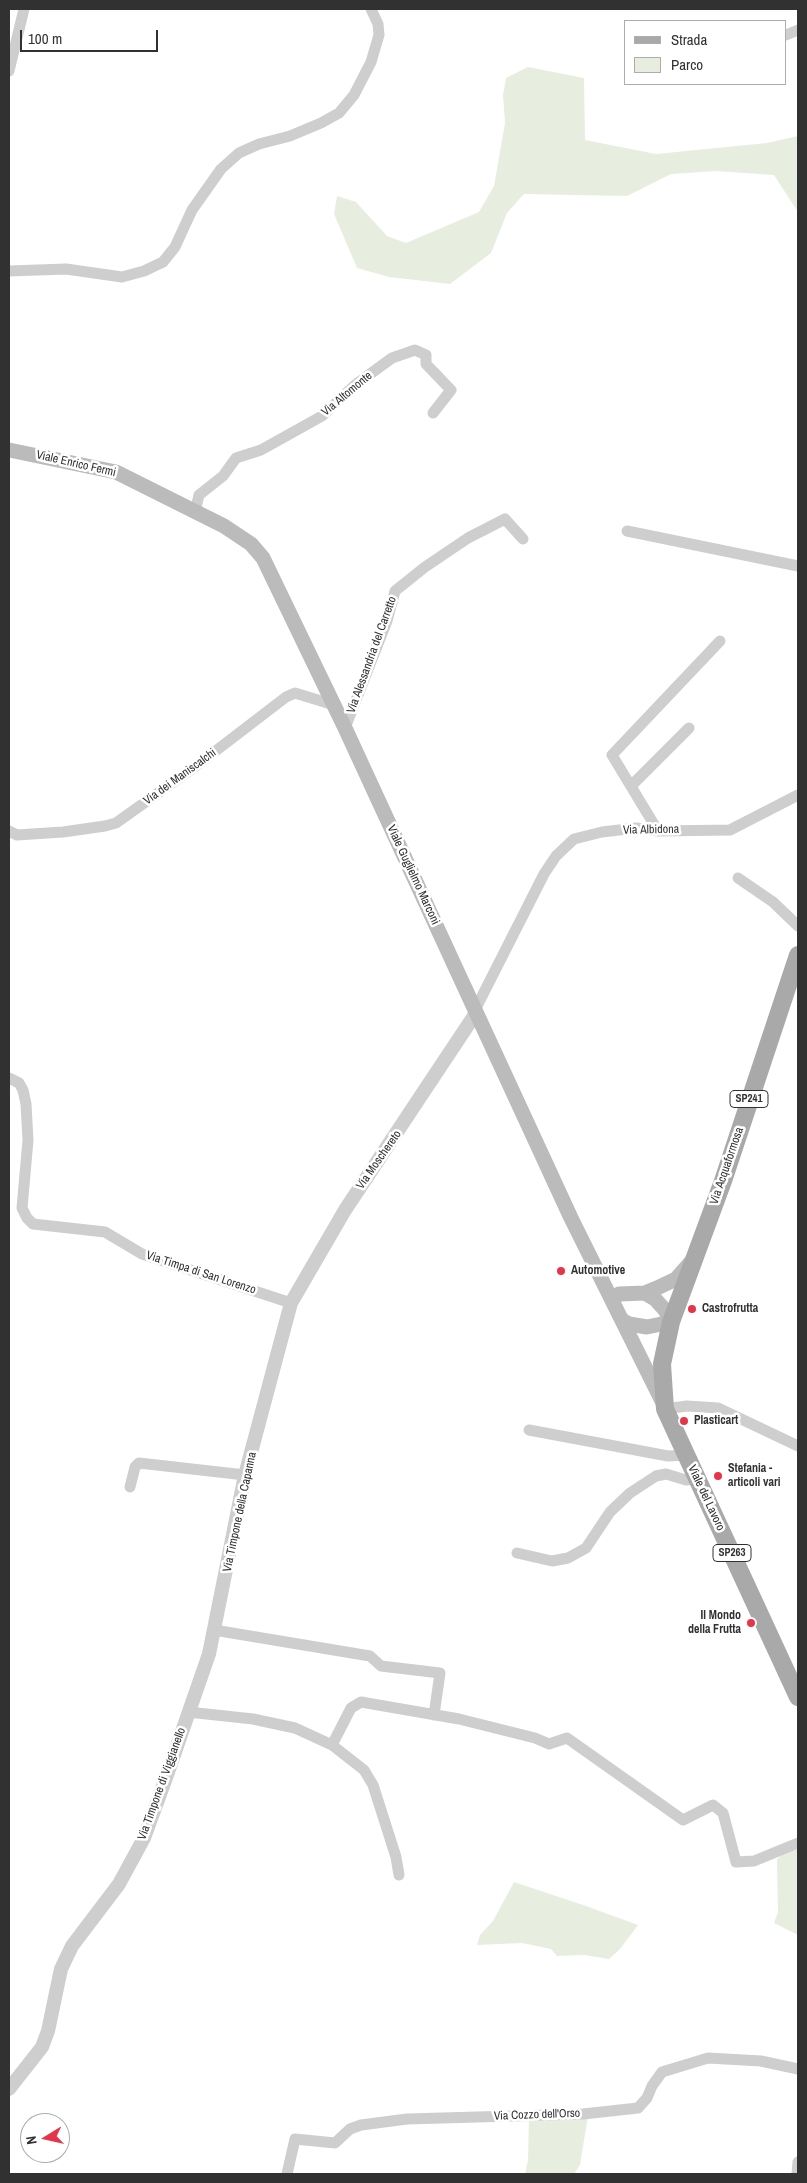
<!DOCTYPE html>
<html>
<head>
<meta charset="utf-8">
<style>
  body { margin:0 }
  #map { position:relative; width:807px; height:2183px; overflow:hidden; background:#fff; font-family:"Archivo Narrow",sans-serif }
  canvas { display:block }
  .frame { position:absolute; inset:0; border:10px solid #313131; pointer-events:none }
  .legend { position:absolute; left:624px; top:20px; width:162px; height:65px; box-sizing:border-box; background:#fff; border:1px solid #adadad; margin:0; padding:6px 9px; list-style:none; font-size:15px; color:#313131 }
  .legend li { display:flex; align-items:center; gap:10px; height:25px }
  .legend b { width:25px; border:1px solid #adadad }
  .north { position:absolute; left:20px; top:2113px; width:50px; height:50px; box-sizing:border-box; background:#fff; border:1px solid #adadad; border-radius:50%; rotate:261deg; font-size:14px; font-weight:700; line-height:20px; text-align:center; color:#313131 }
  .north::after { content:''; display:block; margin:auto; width:18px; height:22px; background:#e73449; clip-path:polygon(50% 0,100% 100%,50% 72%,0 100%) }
  .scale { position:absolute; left:20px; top:30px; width:138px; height:22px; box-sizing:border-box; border:2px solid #313131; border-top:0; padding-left:6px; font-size:15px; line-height:18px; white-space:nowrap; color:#313131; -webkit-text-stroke:4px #fff; paint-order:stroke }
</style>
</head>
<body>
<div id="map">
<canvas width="807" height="2183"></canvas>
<div class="frame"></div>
<ul class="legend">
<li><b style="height:6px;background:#a9a9a9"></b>Strada</li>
<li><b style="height:14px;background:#e7eedf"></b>Parco</li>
</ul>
<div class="north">N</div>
<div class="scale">100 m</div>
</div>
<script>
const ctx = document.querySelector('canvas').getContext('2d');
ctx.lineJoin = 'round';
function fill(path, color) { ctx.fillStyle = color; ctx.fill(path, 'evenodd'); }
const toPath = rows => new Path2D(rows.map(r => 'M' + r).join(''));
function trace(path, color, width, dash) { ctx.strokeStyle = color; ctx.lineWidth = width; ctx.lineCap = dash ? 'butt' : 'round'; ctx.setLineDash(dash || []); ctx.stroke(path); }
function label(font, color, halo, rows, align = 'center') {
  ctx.font = font + ' "Archivo Narrow",sans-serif'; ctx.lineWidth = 5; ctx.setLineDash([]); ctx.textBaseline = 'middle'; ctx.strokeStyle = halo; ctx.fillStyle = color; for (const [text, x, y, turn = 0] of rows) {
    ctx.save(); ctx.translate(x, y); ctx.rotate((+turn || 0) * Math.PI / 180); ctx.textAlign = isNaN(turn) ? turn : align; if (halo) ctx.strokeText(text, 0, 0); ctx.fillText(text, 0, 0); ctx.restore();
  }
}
const green = toPath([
  [528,67,584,78,585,140,656,154,767,143,798,136,798,212,774,175,716,171,671,174,627,196,524,194,507,213,491,253,450,284,389,277,357,268,334,214,337,196,356,202,387,236,406,243,479,212,494,186,505,123,503,95,506,78],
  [798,1849,798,1935,774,1923,778,1912,777,1859,782,1855],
  [514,1882,586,1906,638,1925,620,1949,609,1959,584,1955,557,1956,551,1949,522,1943,477,1945,480,1935,493,1921],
  [588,2116,580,2165,574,2174,525,2174,528,2160,529,2117]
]);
const minor = toPath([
  [786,35,798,30],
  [9,71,24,9],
  [9,271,66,269,122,277,144,271,163,262,175,247,192,210,221,169,239,153,259,144,290,136,321,123,339,113,354,95,371,62,379,35,378,24,371,9],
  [195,512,199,495,223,476,236,458,261,450,322,416,355,385,392,358,415,350,426,355,426,364,451,390,433,413],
  [627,531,798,566],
  [345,728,387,621,395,591,425,567,468,538,505,519,523,539],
  [631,786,689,728],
  [9,831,17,835,63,832,105,826,116,823,196,766,286,697,295,693,334,705],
  [658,831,612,755,720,641],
  [738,878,773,902,798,926],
  [475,1010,544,874,556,856,574,839,602,832,636,828,658,831,730,830,798,795],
  [9,1078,19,1083,23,1090,26,1104,28,1140,22,1208,27,1218,33,1224,105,1232,142,1254,291,1303],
  [665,1409,687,1406,718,1408,798,1446],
  [529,1430,668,1456,686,1455],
  [130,1487,135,1467,139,1463,245,1475],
  [517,1553,552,1561,568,1558,586,1548,610,1512,630,1493,656,1476,666,1474,686,1480,697,1479],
  [214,1630,370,1656,381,1666,440,1673,434,1715],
  [188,1712,253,1719,295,1728,332,1745,364,1770,373,1785,396,1857,399,1875],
  [332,1745,351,1708,361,1702,459,1719,535,1738,549,1744,567,1738,683,1820,713,1805,723,1813,736,1862,754,1861,798,1843],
  [287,2174,295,2139,335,2143,350,2129,361,2125,407,2119,583,2114,638,2108,647,2098,652,2086,662,2072,708,2058,761,2061,798,2069],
  [797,2174,798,2162]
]);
const tertiary = toPath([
  [9,2089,42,2047,48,2031,61,1969,72,1946,119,1884,144,1838,167,1775,209,1654,245,1475,291,1303,345,1210,476,1013]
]);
const secondary = toPath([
  [9,450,116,472,224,526,251,544,263,558,345,728,571,1218,664,1405],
  [612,1300,619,1294,645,1293,657,1288,676,1279,691,1262],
  [622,1320,629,1324,647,1327,671,1322,665,1310,655,1299,645,1293]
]);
const primary = toPath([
  [798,955,723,1181,671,1322,662,1364,665,1409,798,1697]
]);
const markers = [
  [561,1271,5,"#e73449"],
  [692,1309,5,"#e73449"],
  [684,1421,5,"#e73449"],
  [718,1476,5,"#e73449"],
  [751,1623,5,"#e73449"]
];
const shields = [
  [749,1099,38],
  [732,1553,38]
];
const shieldNames = [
  ["SP241",749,1099],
  ["SP263",732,1553]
];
const streetNames = [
  ["Via Altomonte",347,394,-40],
  ["Viale Enrico Fermi",76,464,13],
  ["Via Alessandria del Carretto",372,655,-70],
  ["Via dei Maniscalchi",180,777,-36],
  ["Via Albidona",651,830,-1],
  ["Viale Guglielmo Marconi",413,875,65],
  ["Via Moschereto",379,1160,-55],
  ["Via Acquaformosa",727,1166,-71],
  ["Via Timpa di San Lorenzo",201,1273,18],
  ["Viale del Lavoro",706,1498,65],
  ["Via Timpone della Capanna",240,1512,-78],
  ["Via Timpone di Viggianello",162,1784,-70],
  ["Via Cozzo dell'Orso",537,2115,-2]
];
const poiNames = [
  ["Automotive",571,1271],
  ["Castrofrutta",702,1309],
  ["Plasticart",694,1421],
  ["Stefania -",728,1469],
  ["articoli vari",728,1483],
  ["Il Mondo",741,1616,"right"],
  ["della Frutta",741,1630,"right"]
];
fill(green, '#e7eedf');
trace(minor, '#cecece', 11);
trace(tertiary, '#cecece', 14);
trace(secondary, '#bbb', 15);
trace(primary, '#a9a9a9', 18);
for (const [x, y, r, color] of markers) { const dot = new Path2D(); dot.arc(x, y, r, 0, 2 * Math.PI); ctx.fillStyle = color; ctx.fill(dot); trace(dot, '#fff', 2); }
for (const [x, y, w] of shields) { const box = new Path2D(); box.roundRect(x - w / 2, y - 8.5, w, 17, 4); ctx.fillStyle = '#fff'; ctx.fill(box); trace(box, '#313131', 1); }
label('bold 11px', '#313131', null, shieldNames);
label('12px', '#313131', '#fff', streetNames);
label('bold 12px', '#313131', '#fff', poiNames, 'left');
</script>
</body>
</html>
